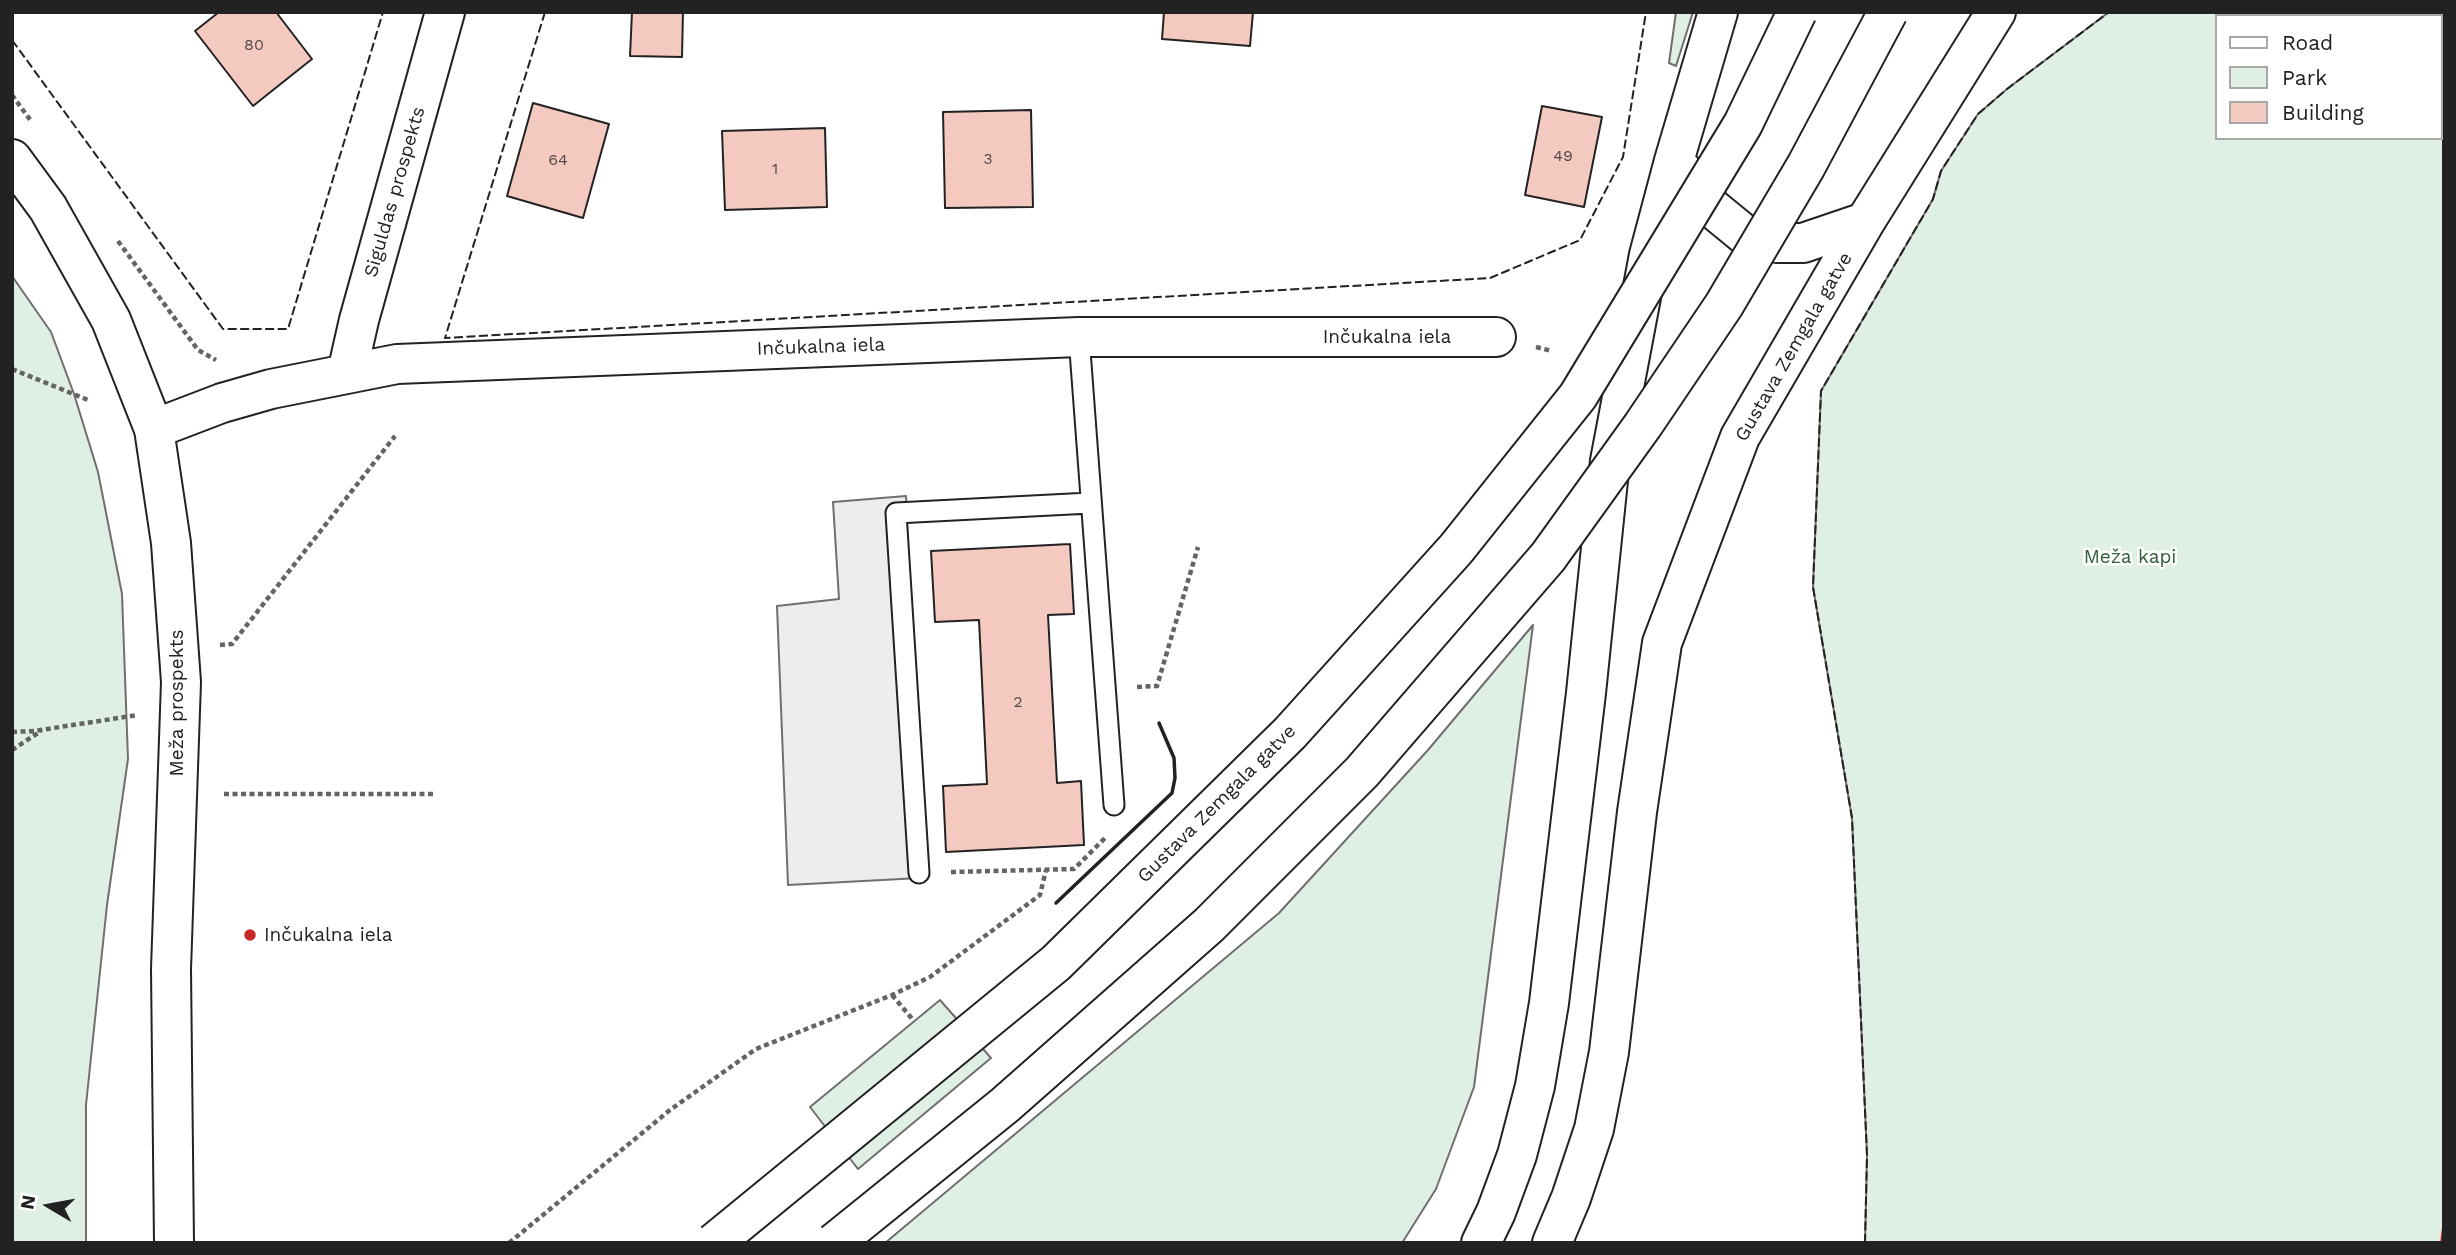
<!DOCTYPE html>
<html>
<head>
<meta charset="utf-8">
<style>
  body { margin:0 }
  #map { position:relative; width:2456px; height:1255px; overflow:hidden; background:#fff; font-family:"Work Sans",sans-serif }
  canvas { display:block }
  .frame { position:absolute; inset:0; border:14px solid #222; pointer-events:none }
  .legend { position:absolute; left:2215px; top:14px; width:228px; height:126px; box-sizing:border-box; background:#fff; border:2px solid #a7a7a7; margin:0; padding:9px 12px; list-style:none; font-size:21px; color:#222 }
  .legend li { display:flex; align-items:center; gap:14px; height:35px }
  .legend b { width:35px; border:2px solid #a7a7a7 }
  .north { position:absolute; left:14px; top:1171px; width:70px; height:70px; -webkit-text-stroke:5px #fff; paint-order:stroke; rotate:280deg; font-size:19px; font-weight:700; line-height:28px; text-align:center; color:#222 }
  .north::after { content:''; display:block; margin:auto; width:24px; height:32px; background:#222; clip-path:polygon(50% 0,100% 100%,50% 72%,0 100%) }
</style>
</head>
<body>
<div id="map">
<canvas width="2456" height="1255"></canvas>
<div class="frame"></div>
<ul class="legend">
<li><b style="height:9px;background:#fff"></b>Road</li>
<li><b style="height:19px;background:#e0efe3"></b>Park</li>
<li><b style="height:19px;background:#f3c9c0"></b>Building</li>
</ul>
<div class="north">N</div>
</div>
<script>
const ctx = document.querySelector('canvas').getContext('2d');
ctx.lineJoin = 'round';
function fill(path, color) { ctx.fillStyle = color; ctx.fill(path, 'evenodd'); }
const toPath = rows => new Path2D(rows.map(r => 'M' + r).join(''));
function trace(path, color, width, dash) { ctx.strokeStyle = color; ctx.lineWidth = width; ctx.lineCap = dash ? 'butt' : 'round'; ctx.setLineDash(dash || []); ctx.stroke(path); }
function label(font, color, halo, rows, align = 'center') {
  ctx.font = font + ' "Work Sans",sans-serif'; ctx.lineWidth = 5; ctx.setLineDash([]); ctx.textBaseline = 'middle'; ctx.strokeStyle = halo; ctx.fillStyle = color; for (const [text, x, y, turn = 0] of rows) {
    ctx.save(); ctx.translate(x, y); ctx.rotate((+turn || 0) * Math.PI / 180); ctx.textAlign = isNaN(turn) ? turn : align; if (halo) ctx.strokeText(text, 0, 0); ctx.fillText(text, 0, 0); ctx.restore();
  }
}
const green = toPath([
  [1676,12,1693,12,1676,66,1669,63,1676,12],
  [2109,12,2444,12,2444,1243,1865,1243,1867,1155,1852,818,1813,587,1821,391,1933,199,1941,171,1978,114,2007,89,2109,12],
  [2216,16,2440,16,2440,138,2216,138,2216,16],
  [12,276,51,332,74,394,98,472,122,594,128,759,107,905,86,1105,86,1243,12,1243,12,276],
  [1533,625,1474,1087,1436,1189,1402,1243,885,1243,1279,913,1428,750,1533,625],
  [940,1000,991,1058,858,1169,810,1107,940,1000]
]);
const parking = toPath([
  [906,496,920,878,788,885,777,606,839,599,833,502,906,496]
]);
const building = toPath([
  [219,12,276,12,312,59,253,106,195,31,219,12],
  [632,12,683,12,682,57,630,56,632,12],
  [1164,12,1253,12,1250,46,1162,39,1164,12],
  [533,103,609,124,583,218,507,196,533,103],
  [1542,106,1602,117,1584,207,1525,195,1542,106],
  [1031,110,1033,207,945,208,943,112,1031,110],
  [825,128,827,207,725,210,722,131,825,128],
  [1070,544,1074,614,1048,615,1057,783,1081,781,1084,845,946,852,943,786,987,784,979,620,935,622,931,551,1070,544]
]);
const path = toPath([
  [12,95,31,121],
  [118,241,198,350,216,360],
  [1536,347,1552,351],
  [12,369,88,400],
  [220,645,232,644,395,436],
  [1137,687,1157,686,1198,547],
  [12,732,34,731,138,715],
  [12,750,41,731],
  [224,794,433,794],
  [951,872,1074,869,1107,836],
  [892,995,914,1021],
  [509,1243,670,1110,756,1049,892,995,930,977,1040,895,1046,870]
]);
const service = toPath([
  [1079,337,1114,805],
  [919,873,896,513,1090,503]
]);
const minor = toPath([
  [347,373,359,320,445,12],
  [154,429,222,403,271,389,397,364,1079,337,1496,337]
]);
const tertiary = toPath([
  [12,159,48,208,111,320,154,429,171,543,181,682,171,969,174,1243],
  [1682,170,1712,208,1745,235,1777,243,1803,243,1865,222],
  [1481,1243,1496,1212,1517,1155,1535,1086,1549,1003,1586,693,1610,461,1649,255,1674,161,1718,12],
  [1552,1243,1571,1198,1594,1129,1609,1052,1637,812,1662,643,1740,437,1865,222,1996,12]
]);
const primaryBridge = toPath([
  [714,1243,1056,963,1290,733,1456,549,1578,396,1743,124,1797,12],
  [834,1243,1005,1105,1209,925,1362,772,1548,557,1643,425,1724,305,1806,166,1888,12]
]);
const fence = toPath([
  [545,12,445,338,1490,278,1580,240,1623,157,1646,12],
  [12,40,223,329,288,329,383,12],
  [1865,1243,1867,1155,1852,818,1813,587,1821,391,1933,199,1941,171,1978,114,2007,89,2109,12]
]);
const wall = toPath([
  [1056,903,1172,793,1175,778,1174,758,1159,723]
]);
const power = toPath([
  [2441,1243,2444,1220]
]);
const markers = [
  [250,935,7,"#c62828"]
];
const numberNames = [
  ["80",254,45],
  ["49",1563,156],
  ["3",988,159],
  ["64",558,160],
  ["1",775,169],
  ["2",1018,702]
];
const streetNames = [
  ["Siguldas prospekts",395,192,-74],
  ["Inčukalna iela",1387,337],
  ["Inčukalna iela",821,347,-2],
  ["Gustava Zemgala gatve",1794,347,-60],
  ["Meža prospekts",177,703,-90],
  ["Gustava Zemgala gatve",1217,804,-45]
];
const parkNames = [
  ["Meža kapi",2130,557]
];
const poiNames = [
  ["Inčukalna iela",264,935]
];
fill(green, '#e0efe3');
trace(green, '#6f6f6f', 2);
fill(parking, '#ededed');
trace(parking, '#6f6f6f', 2);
fill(building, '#f3c9c0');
trace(building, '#222', 2);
trace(service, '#222', 23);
trace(minor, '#222', 42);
trace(tertiary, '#222', 42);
trace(path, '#646464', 4.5, [5, 3.5]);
trace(service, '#fff', 19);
trace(minor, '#fff', 38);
trace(tertiary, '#fff', 38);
trace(primaryBridge, '#222', 42, []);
trace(primaryBridge, '#fff', 38);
trace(fence, '#222', 2, [9, 3.5]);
trace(wall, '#222', 3.5);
trace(power, '#c62828', 2, [24, 5, 3.5, 5]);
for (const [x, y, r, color] of markers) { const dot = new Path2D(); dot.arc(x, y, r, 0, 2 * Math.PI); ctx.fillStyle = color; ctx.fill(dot); trace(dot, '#fff', 2.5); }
label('16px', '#564c4a', null, numberNames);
label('19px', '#222', '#fff', streetNames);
label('19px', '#2f5e38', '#fff', parkNames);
label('19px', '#222', '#fff', poiNames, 'left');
</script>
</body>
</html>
